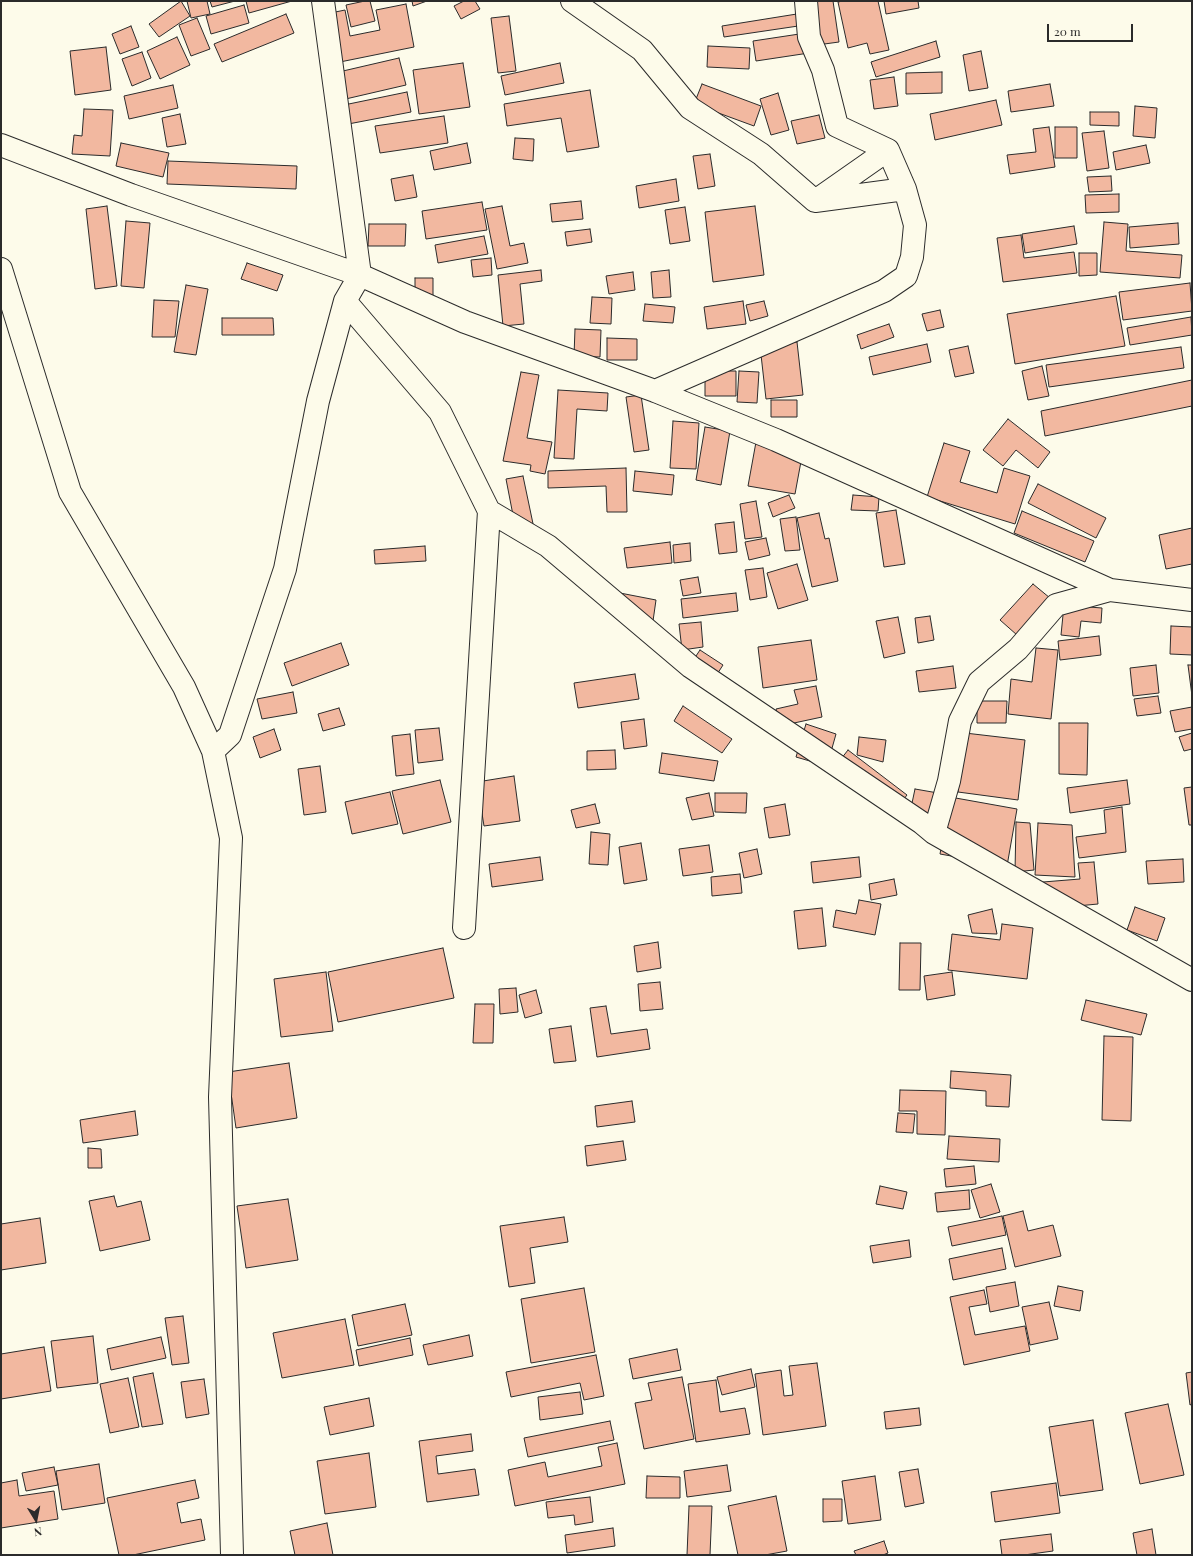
<!DOCTYPE html>
<html>
<head>
<meta charset="utf-8">
<style>
  body { margin:0 }
  #map { position:relative; width:1193px; height:1556px; overflow:hidden; background:#fdfbea; font-family:"Playfair Display",serif }
  canvas { display:block }
  .frame { position:absolute; inset:0; border:2px solid #2b2b2b; pointer-events:none }
  .north { position:absolute; left:16px; top:1500px; width:40px; height:40px; -webkit-text-stroke:3px #fdfbea; paint-order:stroke; rotate:170deg; font-size:11px; font-weight:700; line-height:16px; text-align:center; color:#2b2b2b }
  .north::after { content:''; display:block; margin:auto; width:14px; height:18px; background:#2b2b2b; clip-path:polygon(50% 0,100% 100%,50% 72%,0 100%) }
  .scale { position:absolute; left:1047px; top:24px; width:86px; height:18px; box-sizing:border-box; border:2px solid #2b2b2b; border-top:0; padding-left:5px; font-size:12px; line-height:14px; white-space:nowrap; color:#2b2b2b; -webkit-text-stroke:3px #fdfbea; paint-order:stroke }
</style>
</head>
<body>
<div id="map">
<canvas width="1193" height="1556"></canvas>
<div class="frame"></div>
<div class="north">N</div>
<div class="scale">20 m</div>
</div>
<script>
const ctx = document.querySelector('canvas').getContext('2d');
ctx.lineJoin = 'round';
function fill(path, color) { ctx.fillStyle = color; ctx.fill(path, 'evenodd'); }
const toPath = rows => new Path2D(rows.map(r => 'M' + r).join(''));
function trace(path, color, width, dash) { ctx.strokeStyle = color; ctx.lineWidth = width; ctx.lineCap = dash ? 'butt' : 'round'; ctx.setLineDash(dash || []); ctx.stroke(path); }
const building = toPath([
  [181,1,190,16,159,37,149,24,181,1],
  [187,1,207,1,210,14,191,18,187,1],
  [210,1,235,1,212,7,210,1],
  [246,1,292,1,249,13,246,1],
  [365,1,370,1,375,21,351,27,346,5,365,1],
  [412,1,427,1,413,6,412,1],
  [464,1,475,1,480,9,461,19,454,6,464,1],
  [816,1,833,1,839,42,817,45,816,1],
  [843,1,878,1,889,50,870,54,867,43,848,48,838,2,843,1],
  [884,1,918,1,919,8,886,14,884,1],
  [406,4,414,47,330,64,321,15,345,10,350,36,380,30,376,10,406,4],
  [244,5,249,23,211,34,206,16,244,5],
  [803,13,805,25,724,37,722,26,803,13],
  [286,14,294,33,222,62,214,44,286,14],
  [509,16,516,71,498,73,491,18,509,16],
  [197,18,210,49,191,56,179,25,197,18],
  [131,26,139,47,120,54,112,34,131,26],
  [806,33,809,53,756,61,753,41,806,33],
  [177,37,190,65,160,79,147,51,177,37],
  [936,41,940,57,876,77,871,62,936,41],
  [708,46,750,48,749,69,707,67,708,46],
  [106,47,111,90,75,95,70,51,106,47],
  [981,51,988,88,969,91,963,55,981,51],
  [142,52,151,78,132,86,122,59,142,52],
  [399,58,406,85,337,101,330,74,399,58],
  [463,63,470,107,419,114,413,70,463,63],
  [560,63,564,83,505,95,501,76,560,63],
  [942,72,942,93,906,94,906,73,942,72],
  [894,77,898,106,874,109,870,80,894,77],
  [702,84,761,106,754,126,694,104,702,84],
  [1050,84,1054,106,1011,112,1008,91,1050,84],
  [173,85,178,108,129,119,124,96,173,85],
  [590,90,599,147,567,152,561,118,507,126,504,104,590,90],
  [407,92,411,112,343,125,339,106,407,92],
  [778,93,789,130,771,135,760,99,778,93],
  [996,100,1002,125,935,140,930,114,996,100],
  [1135,106,1157,108,1155,138,1133,136,1135,106],
  [84,109,113,110,110,156,72,154,74,135,82,136,84,109],
  [1090,112,1119,112,1119,126,1090,125,1090,112],
  [180,114,186,144,167,147,162,118,180,114],
  [819,115,825,138,797,144,791,121,819,115],
  [444,116,448,143,380,153,375,126,444,116],
  [1049,127,1055,167,1010,174,1007,155,1036,152,1033,129,1049,127],
  [1055,127,1077,127,1077,158,1055,158,1055,127],
  [1104,131,1109,168,1087,171,1082,133,1104,131],
  [515,138,534,139,533,161,513,159,515,138],
  [121,143,169,153,163,177,116,166,121,143],
  [467,143,471,163,434,170,430,151,467,143],
  [1146,145,1150,163,1116,170,1113,152,1146,145],
  [710,154,715,186,698,189,693,156,710,154],
  [168,161,297,166,296,189,167,184,168,161],
  [413,175,417,197,395,201,391,179,413,175],
  [1111,176,1112,191,1089,192,1087,177,1111,176],
  [676,179,679,201,639,208,636,186,676,179],
  [1119,194,1119,212,1086,213,1085,195,1119,194],
  [581,201,583,219,552,222,550,204,581,201],
  [482,202,487,230,426,239,422,211,482,202],
  [107,206,117,286,95,289,86,209,107,206],
  [502,206,510,246,524,243,528,263,497,269,485,209,502,206],
  [755,206,764,275,713,282,705,212,755,206],
  [685,207,690,241,670,244,665,210,685,207],
  [126,221,150,223,144,288,121,286,126,221],
  [1104,222,1128,224,1126,251,1182,255,1180,278,1100,272,1104,222],
  [1178,223,1179,244,1130,248,1129,227,1178,223],
  [369,224,406,224,405,246,368,246,369,224],
  [1074,226,1077,244,1025,253,1022,234,1074,226],
  [590,229,592,242,567,246,565,232,590,229],
  [1021,235,1024,258,1074,252,1077,273,1003,282,997,238,1021,235],
  [484,236,488,254,438,263,435,245,484,236],
  [1079,253,1097,253,1097,275,1079,276,1079,253],
  [491,258,492,275,473,277,471,260,491,258],
  [247,263,283,275,277,291,241,279,247,263],
  [541,270,542,281,520,284,524,324,503,326,498,275,541,270],
  [669,270,671,297,653,298,651,272,669,270],
  [633,272,635,290,609,294,606,276,633,272],
  [415,278,433,278,433,309,415,309,415,278],
  [1190,283,1192,311,1123,320,1119,292,1190,283],
  [186,285,208,289,196,355,174,352,186,285],
  [1116,296,1125,346,1015,364,1007,314,1116,296],
  [592,297,612,298,611,324,590,323,592,297],
  [154,300,179,301,175,337,152,337,154,300],
  [743,301,746,324,707,329,704,307,743,301],
  [764,301,768,316,750,321,746,305,764,301],
  [645,304,675,307,673,323,643,321,645,304],
  [940,310,944,327,927,331,922,314,940,310],
  [1191,317,1192,335,1130,345,1127,328,1191,317],
  [222,318,273,318,274,335,222,335,222,318],
  [889,324,894,337,861,349,857,335,889,324],
  [575,329,601,330,600,357,574,356,575,329],
  [607,338,637,339,637,360,607,360,607,338],
  [797,342,803,395,766,399,760,346,797,342],
  [927,344,931,362,873,375,869,357,927,344],
  [968,346,974,373,955,377,949,350,968,346],
  [1181,347,1184,368,1049,387,1046,365,1181,347],
  [1042,366,1049,396,1028,400,1022,371,1042,366],
  [705,371,736,371,736,396,705,396,705,371],
  [739,371,759,372,757,403,737,402,739,371],
  [521,372,539,375,527,438,552,442,545,474,530,471,531,465,503,461,521,372],
  [1192,380,1192,406,1045,436,1041,411,1192,380],
  [558,390,608,393,607,411,577,409,574,459,554,458,558,390],
  [641,395,649,450,634,452,626,397,641,395],
  [771,400,797,400,797,417,771,417,771,400],
  [1008,419,1050,452,1038,468,1016,450,1003,466,983,450,1008,419],
  [673,421,699,423,696,469,670,468,673,421],
  [705,427,730,431,721,485,696,480,705,427],
  [756,442,802,456,795,494,748,486,756,442],
  [944,443,970,451,960,482,997,493,1004,468,1030,476,1015,524,927,497,944,443],
  [626,468,627,512,607,512,606,486,548,488,548,471,626,468],
  [635,471,674,475,672,495,633,491,635,471],
  [523,476,536,538,518,541,506,479,523,476],
  [1038,484,1106,518,1096,538,1028,503,1038,484],
  [789,495,795,508,773,517,768,503,789,495],
  [853,495,879,497,878,511,851,510,853,495],
  [756,501,762,537,745,539,740,504,756,501],
  [896,510,905,564,884,567,876,513,896,510],
  [1022,511,1094,541,1085,562,1014,533,1022,511],
  [819,513,825,539,829,538,838,581,812,587,797,518,819,513],
  [796,517,800,550,785,551,780,519,796,517],
  [734,522,737,552,719,554,715,524,734,522],
  [1192,528,1192,564,1166,569,1159,535,1192,528],
  [766,538,770,555,749,560,745,542,766,538],
  [670,542,672,563,627,568,624,548,670,542],
  [690,543,691,561,674,563,673,545,690,543],
  [425,546,426,561,375,564,374,550,425,546],
  [797,564,808,600,778,609,767,573,797,564],
  [763,568,767,597,750,600,745,570,763,568],
  [698,577,701,593,683,596,680,580,698,577],
  [1033,584,1050,598,1017,635,1000,620,1033,584],
  [620,593,656,600,653,621,620,593],
  [736,593,738,611,683,618,681,599,736,593],
  [1064,605,1102,608,1101,623,1081,621,1079,637,1061,635,1064,605],
  [930,616,934,640,918,643,915,618,930,616],
  [898,617,905,653,884,658,876,621,898,617],
  [701,622,703,647,682,650,679,624,701,622],
  [1171,626,1192,627,1192,655,1170,654,1171,626],
  [1099,636,1101,655,1060,660,1058,641,1099,636],
  [811,640,817,680,763,688,758,647,811,640],
  [341,643,349,665,292,686,284,663,341,643],
  [1036,648,1058,650,1051,719,1008,714,1011,679,1032,682,1036,648],
  [700,650,723,665,714,679,690,665,700,650],
  [1156,665,1159,693,1133,696,1130,668,1156,665],
  [1188,665,1192,665,1192,696,1188,665],
  [953,666,956,688,919,692,916,671,953,666],
  [635,674,639,699,578,708,574,683,635,674],
  [816,686,822,717,780,726,776,709,798,704,794,690,816,686],
  [293,692,297,713,262,719,257,699,293,692],
  [1158,696,1161,713,1137,716,1134,699,1158,696],
  [977,701,1007,701,1006,723,977,723,977,701],
  [683,706,732,739,722,753,674,721,683,706],
  [1192,707,1192,729,1175,732,1170,711,1192,707],
  [339,708,345,725,323,731,318,714,339,708],
  [644,719,647,746,624,749,621,722,644,719],
  [1059,723,1088,723,1087,775,1059,774,1059,723],
  [806,724,836,734,827,766,796,757,806,724],
  [439,728,443,760,418,763,415,730,439,728],
  [274,729,281,750,260,758,253,737,274,729],
  [965,733,1025,740,1018,800,958,792,965,733],
  [1192,733,1192,749,1184,751,1179,737,1192,733],
  [410,734,414,774,396,776,392,736,410,734],
  [859,737,886,740,883,762,857,755,859,737],
  [615,750,616,769,587,770,587,751,615,750],
  [848,750,907,795,893,813,834,768,848,750],
  [662,753,718,761,714,781,659,773,662,753],
  [320,766,326,812,304,815,298,769,320,766],
  [514,776,520,821,484,826,477,782,514,776],
  [440,780,451,822,403,834,392,791,440,780],
  [1127,780,1130,804,1070,813,1067,788,1127,780],
  [1192,787,1192,825,1189,825,1184,788,1192,787],
  [915,789,938,793,931,827,908,822,915,789],
  [390,792,398,824,352,834,345,802,390,792],
  [709,793,714,816,692,820,686,798,709,793],
  [715,793,747,793,746,813,715,812,715,793],
  [950,797,1017,809,1007,866,940,854,950,797],
  [595,804,600,823,576,828,571,810,595,804],
  [785,804,790,835,769,838,764,808,785,804],
  [1122,807,1126,852,1079,858,1076,837,1106,833,1104,810,1122,807],
  [1016,822,1030,823,1034,870,1015,872,1016,822],
  [1038,823,1072,825,1075,877,1035,875,1038,823],
  [591,832,610,834,608,865,589,864,591,832],
  [641,843,647,880,624,884,619,847,641,843],
  [709,845,713,872,683,876,679,849,709,845],
  [757,849,762,874,744,878,739,853,757,849],
  [540,857,543,880,492,887,489,864,540,857],
  [859,857,861,877,813,883,811,862,859,857],
  [1183,859,1184,882,1148,884,1146,861,1183,859],
  [1094,862,1098,904,1045,909,1043,882,1080,879,1078,863,1094,862],
  [740,874,742,893,712,896,711,877,740,874],
  [894,879,897,895,871,900,869,884,894,879],
  [859,900,881,904,875,935,833,927,836,910,856,914,859,900],
  [1135,907,1165,918,1157,941,1127,930,1135,907],
  [822,908,826,946,798,949,794,911,822,908],
  [992,909,997,934,972,933,968,915,992,909],
  [1002,924,1033,928,1027,979,948,970,952,934,1000,940,1002,924],
  [658,942,661,968,637,972,634,946,658,942],
  [900,943,921,943,920,990,899,990,900,943],
  [443,948,454,998,338,1022,328,972,443,948],
  [326,972,333,1031,281,1037,274,979,326,972],
  [952,972,955,995,927,1000,924,976,952,972],
  [660,982,663,1009,640,1011,638,984,660,982],
  [516,988,518,1012,500,1014,499,989,516,988],
  [536,990,542,1013,525,1018,519,995,536,990],
  [1086,1000,1147,1014,1141,1035,1081,1020,1086,1000],
  [475,1004,494,1004,493,1043,473,1043,475,1004],
  [606,1006,611,1034,647,1029,650,1049,597,1057,590,1008,606,1006],
  [571,1026,576,1061,554,1063,549,1029,571,1026],
  [1104,1036,1133,1037,1131,1121,1102,1120,1104,1036],
  [289,1063,297,1118,236,1128,228,1072,289,1063],
  [951,1071,1011,1075,1009,1107,986,1106,986,1091,950,1088,951,1071],
  [900,1090,946,1091,945,1135,917,1134,917,1111,899,1111,900,1090],
  [632,1101,635,1122,597,1127,595,1106,632,1101],
  [135,1111,138,1135,83,1143,80,1120,135,1111],
  [898,1113,915,1114,913,1133,896,1132,898,1113],
  [949,1136,1000,1139,999,1162,947,1159,949,1136],
  [623,1141,626,1160,587,1166,585,1146,623,1141],
  [88,1148,101,1149,102,1168,88,1168,88,1148],
  [974,1166,976,1184,946,1187,944,1169,974,1166],
  [991,1184,1000,1212,980,1218,971,1190,991,1184],
  [880,1186,907,1192,903,1209,876,1204,880,1186],
  [969,1190,970,1209,937,1212,935,1193,969,1190],
  [114,1196,117,1207,141,1201,150,1240,100,1251,89,1201,114,1196],
  [288,1199,298,1260,246,1268,237,1206,288,1199],
  [1023,1211,1028,1231,1053,1225,1061,1256,1015,1267,1003,1216,1023,1211],
  [1002,1216,1006,1235,952,1246,948,1227,1002,1216],
  [564,1217,568,1242,530,1248,535,1283,509,1287,500,1226,564,1217],
  [40,1218,46,1263,1,1270,1,1224,40,1218],
  [909,1240,911,1257,873,1263,870,1246,909,1240],
  [1002,1248,1006,1269,953,1280,949,1259,1002,1248],
  [1015,1282,1019,1306,990,1312,986,1287,1015,1282],
  [1058,1286,1083,1291,1080,1311,1054,1306,1058,1286],
  [584,1288,595,1352,531,1363,521,1299,584,1288],
  [984,1290,987,1304,969,1307,975,1335,1025,1326,1030,1351,964,1365,950,1297,984,1290],
  [1049,1302,1058,1339,1030,1345,1022,1307,1049,1302],
  [405,1304,412,1335,358,1346,352,1315,405,1304],
  [183,1316,189,1363,172,1365,165,1318,183,1316],
  [345,1319,354,1365,282,1378,273,1333,345,1319],
  [469,1335,473,1356,428,1365,423,1345,469,1335],
  [93,1336,98,1383,57,1388,51,1341,93,1336],
  [161,1337,166,1358,111,1370,107,1349,161,1337],
  [410,1338,413,1355,359,1366,356,1350,410,1338],
  [44,1347,51,1391,1,1399,1,1354,44,1347],
  [677,1349,681,1370,633,1379,629,1359,677,1349],
  [596,1355,604,1396,584,1400,580,1383,511,1397,506,1372,596,1355],
  [817,1363,826,1426,763,1435,755,1374,781,1370,784,1396,793,1395,789,1366,817,1363],
  [751,1369,755,1387,722,1395,717,1377,751,1369],
  [1192,1372,1192,1404,1190,1405,1186,1373,1192,1372],
  [153,1373,163,1424,142,1427,133,1377,153,1373],
  [682,1377,694,1439,644,1449,635,1403,652,1400,648,1383,682,1377],
  [128,1378,139,1427,110,1433,100,1384,128,1378],
  [204,1379,209,1414,186,1418,181,1382,204,1379],
  [716,1380,720,1412,745,1408,750,1434,696,1442,688,1384,716,1380],
  [580,1392,583,1414,540,1420,538,1397,580,1392],
  [369,1398,374,1426,330,1435,324,1407,369,1398],
  [1168,1404,1184,1475,1140,1484,1125,1413,1168,1404],
  [919,1408,921,1425,886,1429,884,1412,919,1408],
  [1093,1420,1103,1490,1060,1496,1049,1427,1093,1420],
  [610,1421,614,1440,528,1457,524,1438,610,1421],
  [471,1434,473,1451,436,1456,438,1474,475,1469,479,1495,427,1502,419,1441,471,1434],
  [617,1443,625,1484,515,1506,508,1470,545,1462,548,1477,602,1466,598,1447,617,1443],
  [369,1453,376,1507,325,1514,317,1461,369,1453],
  [99,1464,105,1503,62,1510,56,1471,99,1464],
  [727,1465,731,1491,687,1497,684,1471,727,1465],
  [54,1467,58,1485,26,1491,22,1473,54,1467],
  [918,1469,924,1503,905,1507,899,1472,918,1469],
  [647,1476,680,1477,680,1498,646,1498,647,1476],
  [875,1476,881,1520,848,1524,842,1481,875,1476],
  [17,1480,19,1496,54,1491,58,1519,1,1528,1,1483,17,1480],
  [195,1480,199,1498,177,1503,181,1523,201,1519,205,1540,133,1555,119,1555,107,1498,195,1480],
  [1056,1483,1060,1513,995,1522,991,1492,1056,1483],
  [776,1496,787,1551,765,1555,738,1555,728,1506,776,1496],
  [590,1497,593,1522,575,1525,574,1515,548,1518,546,1502,590,1497],
  [823,1499,842,1499,842,1521,823,1522,823,1499],
  [689,1506,712,1506,710,1555,687,1555,689,1506],
  [327,1523,333,1555,295,1555,290,1531,327,1523],
  [613,1528,615,1546,567,1553,565,1535,613,1528],
  [1152,1529,1156,1555,1137,1555,1133,1533,1152,1529],
  [1051,1534,1053,1551,1024,1555,1002,1555,1000,1540,1051,1534],
  [884,1541,888,1553,883,1555,856,1555,854,1551,884,1541]
]);
const street = toPath([
  [323,1,360,275,345,301,440,412,489,511,548,546,691,667,922,823,934,833,1192,980],
  [572,1,642,50,690,108,761,154,815,201,905,189],
  [1,145,131,195,360,275,465,322,655,391,776,440,1110,590,1192,600],
  [818,199,888,150],
  [1,269,70,492,184,687,213,751,231,838,220,1097,232,1555],
  [655,391,884,291,906,276,912,257,915,225,905,189,888,150,837,126,823,70,809,37,806,1],
  [213,751,230,735,285,569,318,401,345,301],
  [934,833,949,781,960,721,979,682,1018,649,1056,605,1110,590],
  [464,928,489,511]
]);
fill(building, '#f2b8a0');
trace(building, '#2b2b2b', 1);
trace(street, '#2b2b2b', 24);
trace(street, '#fdfbea', 22);
</script>
</body>
</html>
